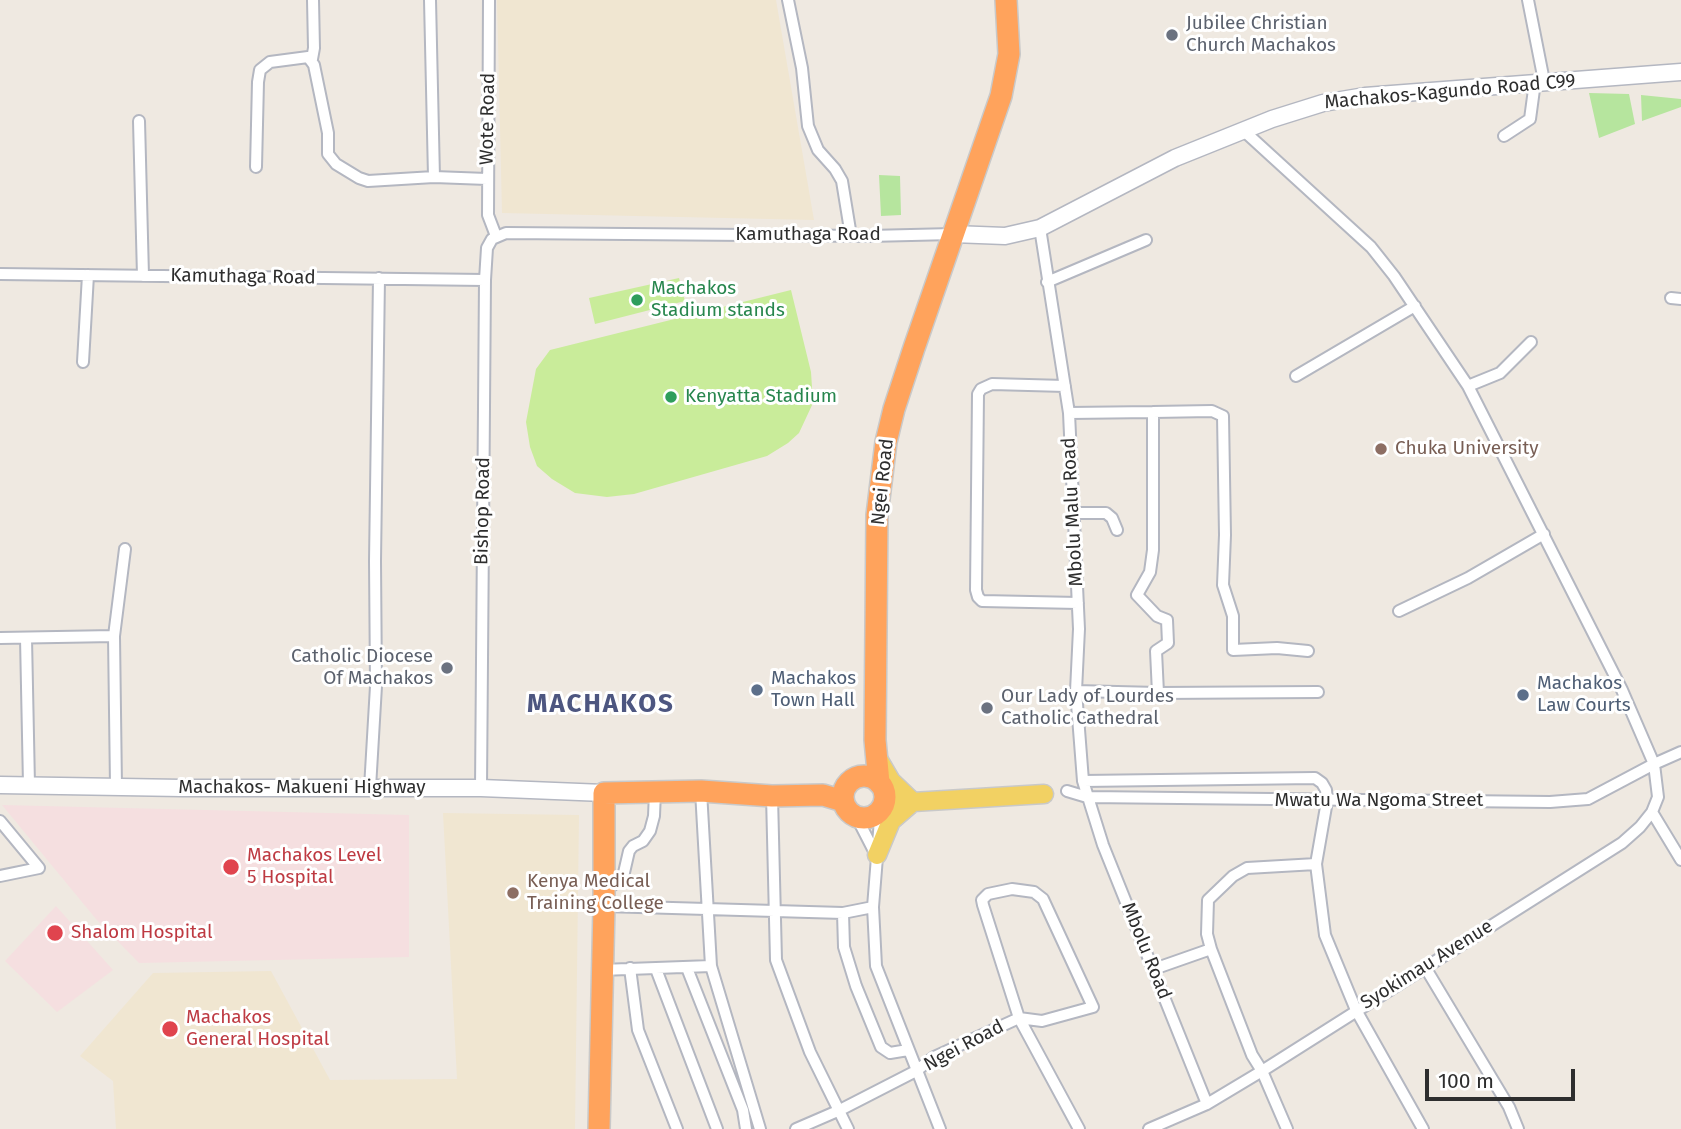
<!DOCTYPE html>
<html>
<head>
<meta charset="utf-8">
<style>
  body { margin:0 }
  #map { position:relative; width:1681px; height:1129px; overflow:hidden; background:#efe9e1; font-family:"Fira Sans",sans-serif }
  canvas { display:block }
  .scale { position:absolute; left:1425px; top:1069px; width:150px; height:32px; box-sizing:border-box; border:4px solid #2e2e2e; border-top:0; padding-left:9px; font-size:21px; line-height:24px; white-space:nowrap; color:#2e2e2e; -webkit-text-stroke:5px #fff; paint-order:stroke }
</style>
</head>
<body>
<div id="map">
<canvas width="1681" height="1129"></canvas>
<div class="scale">100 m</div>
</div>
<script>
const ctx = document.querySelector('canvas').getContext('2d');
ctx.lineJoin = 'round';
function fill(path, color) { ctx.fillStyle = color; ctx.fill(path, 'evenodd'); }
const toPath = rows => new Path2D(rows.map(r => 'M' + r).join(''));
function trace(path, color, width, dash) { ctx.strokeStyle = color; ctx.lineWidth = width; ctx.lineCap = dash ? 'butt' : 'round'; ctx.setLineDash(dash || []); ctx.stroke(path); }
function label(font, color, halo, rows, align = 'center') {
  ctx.font = font + ' "Fira Sans",sans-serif'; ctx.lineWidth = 6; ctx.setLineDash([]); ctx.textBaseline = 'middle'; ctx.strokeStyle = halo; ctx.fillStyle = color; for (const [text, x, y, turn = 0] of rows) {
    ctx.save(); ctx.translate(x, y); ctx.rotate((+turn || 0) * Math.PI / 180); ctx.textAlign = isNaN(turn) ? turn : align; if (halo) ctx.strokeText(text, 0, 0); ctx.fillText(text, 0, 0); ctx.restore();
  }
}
const education = toPath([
  [497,0,776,0,814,220,502,213],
  [443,813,579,815,575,1129,116,1129,113,1081,80,1056,153,973,271,971,330,1080,457,1079]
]);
const medical = toPath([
  [2,805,409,815,409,957,139,963,96,919],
  [56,906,113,970,57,1012,5,961]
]);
const green = toPath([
  [1589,93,1629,94,1635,124,1599,138],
  [1641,95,1681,99,1681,107,1642,121],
  [879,175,900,176,901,215,881,216]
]);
const pitch = toPath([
  [679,278,685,301,595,324,589,298],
  [791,290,811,372,813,403,799,433,788,443,767,456,634,494,607,497,575,493,552,479,537,466,530,447,526,422,536,369,550,350]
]);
const street = toPath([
  [430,0,434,177],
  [489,0,488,215,496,236],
  [788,0,802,68,808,126,818,150,835,169,842,181,851,236],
  [1528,0,1544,81],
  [312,59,314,48,313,0],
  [139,121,143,276],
  [1504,136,1530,119,1535,82],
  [256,167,258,82,260,70,270,62,308,57,314,65,328,133,328,154,336,164,359,178,368,181,434,177,487,179],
  [1040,228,1069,413,1079,629,1076,691,1083,781,1103,845,1207,1104],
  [0,274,485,280],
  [1047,282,1146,240],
  [1671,298,1681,299],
  [83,362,88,275],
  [1296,376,1415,306],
  [1065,386,992,384,981,389,978,394,976,590,978,597,982,601,1078,603],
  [1468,386,1500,373,1531,342],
  [1153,412,1212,411,1223,416,1225,535,1223,585,1233,616,1233,650,1277,648,1308,651],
  [1069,413,1153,412,1153,550,1150,572,1137,595,1157,616,1167,620,1168,643,1156,651,1158,693],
  [1075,513,1106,513,1112,518,1117,530],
  [1399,611,1468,578,1544,534],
  [0,638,114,636],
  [26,638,29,785],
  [1076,691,1158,693,1318,692],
  [1083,781,1315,778,1322,783,1326,790,1327,801,1316,864,1325,935,1356,1010,1423,1129],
  [116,787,114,636,125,549],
  [370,788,376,686,375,561,379,278],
  [481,788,485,280,487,248,492,239,506,233,869,236,953,234],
  [1067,791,1087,797,1550,802,1588,799,1654,764,1681,752],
  [772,796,776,960,810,1052,848,1129],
  [881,807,873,907,876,966,940,1129],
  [1652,812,1681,860],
  [856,816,875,853],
  [0,821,39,868,0,876],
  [604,892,623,877,629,851,633,846,643,841,650,831,654,816,655,792],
  [604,906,843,913,873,907],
  [843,913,844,947,856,986,881,1047,890,1053,908,1050],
  [711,966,760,1129],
  [1425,967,1509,1107,1518,1129],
  [630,968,638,1030,677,1129],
  [687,968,743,1110,746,1129],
  [656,969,717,1129],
  [1154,969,1211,949],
  [601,970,711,966,701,791],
  [796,1129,840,1110,916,1071,934,1057,1019,1018,1042,1021,1093,1007,1043,899,1034,892,1012,889,988,894,982,900,983,905,1019,1018,1079,1129],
  [1149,1129,1207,1104,1262,1071,1622,843,1640,827,1652,812,1658,797,1654,764,1622,690,1468,386,1394,276,1371,247,1244,131],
  [1287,1129,1262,1071,1252,1055,1211,949,1207,934,1208,900,1233,876,1247,868,1316,864]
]);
const secondary = toPath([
  [953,234,1005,236,1040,228,1175,158,1272,119,1323,103,1365,96,1681,72],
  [0,785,182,788,481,788,604,793]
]);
const primary = toPath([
  [884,800,913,802,1044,794],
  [877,855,891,821,913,802,891,781,877,757]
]);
const highway = toPath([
  '843 797a21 21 0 1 1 42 0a21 21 0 1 1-42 0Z',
  [879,783,875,740,877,515,886,442,894,409,914,348,1001,96,1009,54,1006,0],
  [599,1129,604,906,604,793,701,791,772,796,823,795,843,801]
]);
const markers = [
  [1172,35,7,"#6b7280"],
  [637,300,7,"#2e9e5b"],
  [671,397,7,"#2e9e5b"],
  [1381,449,7,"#8d6e63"],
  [447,668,7,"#6b7280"],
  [757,690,7,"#5c6f8a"],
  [1523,695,7,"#5c6f8a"],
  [987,708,7,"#6b7280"],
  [231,867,9,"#e0444e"],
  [513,893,7,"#8d6e63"],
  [55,933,9,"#e0444e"],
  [170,1029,9,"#e0444e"]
];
const worshipNames = [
  ["Jubilee Christian",1186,24],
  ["Church Machakos",1186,46],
  ["Catholic Diocese",433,657,"right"],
  ["Of Machakos",433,679,"right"],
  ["Our Lady of Lourdes",1001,697],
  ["Catholic Cathedral",1001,719]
];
const streetNames = [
  ["Machakos-Kagundo Road C99",1450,92,-5],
  ["Wote Road",488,119,-89],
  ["Kamuthaga Road",808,235],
  ["Kamuthaga Road",243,277,1],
  ["Ngei Road",883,482,-84],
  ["Bishop Road",483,511,-89],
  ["Mbolu Malu Road",1073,512,-93],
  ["Machakos- Makueni Highway",302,788],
  ["Mwatu Wa Ngoma Street",1379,801],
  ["Mbolu Road",1146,951,68],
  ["Syokimau Avenue",1427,965,-32],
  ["Ngei Road",964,1046,-28]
];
const leisureNames = [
  ["Machakos",651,289],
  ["Stadium stands",651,311],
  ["Kenyatta Stadium",685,397]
];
const educationNames = [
  ["Chuka University",1395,449],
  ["Kenya Medical",527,882],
  ["Training College",527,904]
];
const serviceNames = [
  ["Machakos",771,679],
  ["Town Hall",771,701],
  ["Machakos",1537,684],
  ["Law Courts",1537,706]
];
const healthNames = [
  ["Machakos Level",247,856],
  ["5 Hospital",247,878],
  ["Shalom Hospital",71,933],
  ["Machakos",186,1018],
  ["General Hospital",186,1040]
];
const districtNames = [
  ["MACHAKOS",601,705]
];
fill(education, '#f0e6d1');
fill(medical, '#f5dfe0');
fill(green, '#b6e59e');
fill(pitch, '#c9ec9a');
trace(street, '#b4b7c1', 14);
trace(secondary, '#b4b7c1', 19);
trace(primary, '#c9c9c9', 21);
trace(highway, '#c9c9c9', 24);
trace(street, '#fff', 10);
trace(secondary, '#fff', 16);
trace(primary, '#f2d163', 18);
trace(highway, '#ffa35c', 21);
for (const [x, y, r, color] of markers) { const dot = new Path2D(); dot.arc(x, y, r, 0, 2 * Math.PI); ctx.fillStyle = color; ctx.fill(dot); trace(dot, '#fff', 2.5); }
label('19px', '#5b616d', '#fff', worshipNames, 'left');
label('19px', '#2e2e2e', '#fff', streetNames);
label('19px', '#27864d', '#fff', leisureNames, 'left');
label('19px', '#785e54', '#fff', educationNames, 'left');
label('19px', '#4e5e75', '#fff', serviceNames, 'left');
label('19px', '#be3a42', '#fff', healthNames, 'left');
ctx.letterSpacing = '2px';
label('bold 26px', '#4d5680', '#fff', districtNames);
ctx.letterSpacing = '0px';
</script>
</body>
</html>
